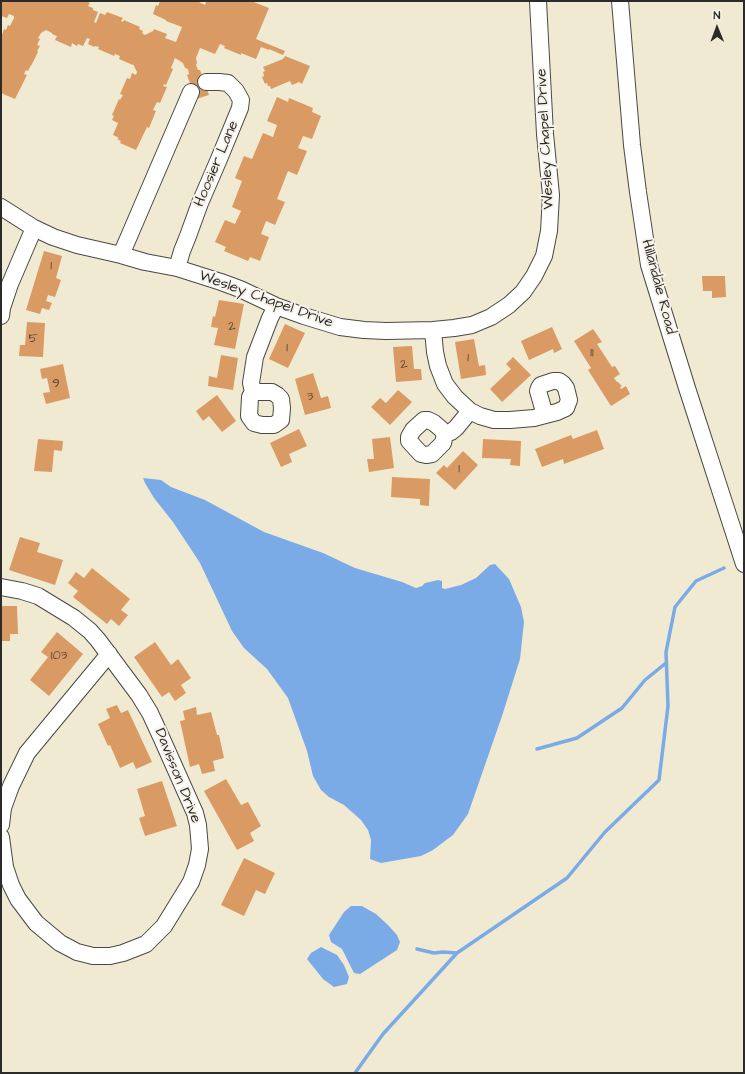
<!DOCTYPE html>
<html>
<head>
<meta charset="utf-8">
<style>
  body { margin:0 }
  #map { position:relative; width:745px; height:1074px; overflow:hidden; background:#f0ead3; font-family:"Architects Daughter",sans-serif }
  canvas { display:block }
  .frame { position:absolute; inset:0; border:2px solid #2b2b2b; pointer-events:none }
  .north { position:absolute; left:697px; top:8px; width:40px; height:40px; -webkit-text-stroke:3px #f7f3e8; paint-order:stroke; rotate:359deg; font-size:11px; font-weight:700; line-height:16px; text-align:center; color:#2b2b2b }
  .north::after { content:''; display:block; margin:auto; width:14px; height:18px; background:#2b2b2b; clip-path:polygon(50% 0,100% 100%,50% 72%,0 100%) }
</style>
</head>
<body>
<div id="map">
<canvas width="745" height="1074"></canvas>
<div class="frame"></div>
<div class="north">N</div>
</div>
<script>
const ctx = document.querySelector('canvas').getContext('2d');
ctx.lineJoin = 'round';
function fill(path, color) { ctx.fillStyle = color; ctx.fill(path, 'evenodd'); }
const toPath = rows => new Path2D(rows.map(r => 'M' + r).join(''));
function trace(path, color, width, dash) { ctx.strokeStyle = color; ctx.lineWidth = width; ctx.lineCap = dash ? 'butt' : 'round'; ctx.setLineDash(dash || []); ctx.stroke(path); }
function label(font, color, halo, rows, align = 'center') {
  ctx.font = font + ' "Architects Daughter",sans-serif'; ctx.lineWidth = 4; ctx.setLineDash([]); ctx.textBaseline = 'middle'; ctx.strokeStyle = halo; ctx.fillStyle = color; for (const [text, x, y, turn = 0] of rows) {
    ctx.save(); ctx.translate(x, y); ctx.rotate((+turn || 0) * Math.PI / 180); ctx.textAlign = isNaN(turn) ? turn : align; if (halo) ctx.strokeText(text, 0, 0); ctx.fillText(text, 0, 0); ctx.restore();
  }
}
const water = toPath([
  [143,478,161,480,171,487,205,500,264,532,323,553,355,568,402,582,416,588,422,586,425,583,438,580,442,581,442,588,445,589,461,585,476,578,490,565,495,564,509,579,521,607,524,622,520,659,502,716,468,814,453,835,433,850,421,856,381,863,370,859,371,840,368,830,361,820,344,805,329,797,321,790,313,776,307,751,288,698,267,669,244,648,232,631,200,563,173,522,154,498,145,483],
  [351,906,362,906,376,914,388,925,397,935,400,942,397,950,360,974,354,973,342,949,331,942,329,935,344,912],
  [321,947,337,955,344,965,349,977,347,984,334,987,323,979,307,959,311,953]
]);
const stream = toPath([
  [537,749,577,738,622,708,645,680,666,663],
  [417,949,434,953,443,952,457,953],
  [355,1073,383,1034,457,953,567,878,605,832,659,780,668,706,666,652,675,607,696,581,724,568]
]);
const building = toPath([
  [1,1,86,1,90,3,88,6,93,8,93,10,98,12,94,22,96,23,100,13,105,15,107,12,123,18,121,21,123,22,124,20,140,27,139,29,143,31,142,33,145,35,153,31,154,29,167,34,165,38,176,42,182,27,166,21,166,20,153,14,156,5,158,6,160,1,199,1,199,2,205,5,206,2,203,1,251,1,269,8,256,39,285,51,283,55,269,49,269,50,261,47,256,59,241,53,241,55,224,48,225,46,220,44,215,54,200,48,196,58,197,63,196,65,198,70,200,70,209,95,196,99,187,75,189,74,188,69,185,68,183,63,175,58,171,68,173,69,166,85,164,84,163,86,167,87,160,103,157,102,153,110,156,111,149,128,147,127,136,150,120,143,121,141,117,139,119,138,113,135,118,123,112,120,114,116,112,115,119,99,120,100,123,95,120,94,127,78,130,79,132,73,136,75,137,72,133,64,133,65,119,59,120,56,115,54,114,56,98,49,99,47,95,46,94,47,88,44,90,39,87,38,83,46,78,44,77,46,72,43,71,47,55,40,57,36,52,34,52,33,46,30,41,33,38,38,40,39,37,45,40,46,37,51,38,52,31,66,31,65,28,71,26,70,24,74,27,75,15,99,1,93,1,34,2,35,4,29,6,30,8,25,10,26,14,18,14,16,9,14,7,18,1,16],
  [285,56,310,66,302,84,299,82,292,85,290,81,271,89,270,86,268,86,267,83,265,84,262,77,264,76,263,72,265,71,263,67,283,59],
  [277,97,288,102,289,98,313,108,312,112,321,116,312,139,303,136,298,148,307,151,297,175,288,171,277,199,285,202,275,225,266,221,261,234,269,237,260,261,250,257,248,261,224,251,226,247,215,242,225,220,235,224,241,211,232,207,242,181,235,178,244,156,252,159,263,133,273,137,277,125,267,121],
  [44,251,62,256,56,278,61,280,55,297,48,295,46,301,52,303,49,310,42,308,40,314,26,310],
  [702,276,725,276,726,297,712,298,712,291,703,291],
  [219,300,244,304,235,349,214,345,218,328,211,327,213,316,215,317],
  [27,322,45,323,43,357,19,356,20,345,25,345],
  [285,324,305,333,288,368,269,359],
  [552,327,562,349,554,353,553,349,529,360,521,341],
  [593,329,602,342,597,344,612,367,615,366,620,374,614,378,617,382,618,382,622,386,620,387,621,389,626,386,630,394,611,406,588,370,591,368,574,341],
  [474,339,479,366,485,365,486,375,461,379,455,342],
  [412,346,414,369,421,369,422,380,396,382,393,347],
  [221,355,238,358,233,390,208,386,209,376,217,378],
  [513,357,531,375,502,402,490,389,511,369,506,364],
  [63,364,70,398,46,404,43,393,50,392,47,378,42,379,40,369],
  [313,373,321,398,328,396,331,408,305,415,295,379],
  [398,390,412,402,390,425,371,407,380,398,386,403],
  [217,395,236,421,222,432,209,416,203,421,196,411],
  [299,429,307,446,289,454,292,462,281,467,270,443],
  [597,430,604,449,564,464,563,459,542,467,535,449,571,435,573,439],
  [390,437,394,468,369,472,367,459,374,459,372,439],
  [38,439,63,441,62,451,54,450,52,472,34,471],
  [483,439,521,441,520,466,510,465,511,459,482,458],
  [463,451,478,465,455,490,436,473,444,465,447,468],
  [392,477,430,479,429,506,420,505,420,499,391,497],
  [20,537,40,543,37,552,63,560,55,585,9,570],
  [92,568,130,599,121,610,128,615,119,626,111,619,107,624,73,597,78,591,68,583,76,572,84,578],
  [1,606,17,606,18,634,10,634,10,641,1,641],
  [57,632,83,654,49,696,30,680,48,657,41,652],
  [155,642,171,665,178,659,191,678,181,685,186,693,175,701,169,692,162,697,134,657],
  [117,705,121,713,128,710,152,762,136,769,133,762,120,768,110,745,108,746,98,724,110,718,106,709],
  [196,707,197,715,211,712,217,735,219,735,224,758,213,761,215,771,202,774,199,764,190,767,180,721,185,720,183,711],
  [226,779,241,805,248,802,261,826,250,833,254,841,237,850,204,791],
  [162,781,177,826,145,836,139,818,145,816,137,789],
  [244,858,275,873,265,894,256,890,244,916,221,905]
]);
const minor = toPath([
  [620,1,632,145,638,192,649,265,687,388,744,564],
  [1,207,34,228,53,237,77,245,121,255,145,262,177,268,221,282,240,289,276,306,304,316,340,327,364,330,386,331,433,330,454,328,472,325,491,317,509,305,523,292,534,276,544,256,549,231,551,195,545,134,538,1],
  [121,255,191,92],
  [177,268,182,251,188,236,200,203,219,159,240,108,241,100,236,91,228,83,219,82,206,82],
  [1,316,2,308,10,284,34,228],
  [433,330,435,352,438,366,445,384,455,397,470,411,480,416,494,420,510,420,534,418,557,412,566,408,569,400,566,388,563,384,559,381,553,381,541,385,539,388,538,391,545,415],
  [253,392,272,392,277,395,281,399,282,408,281,420,274,425,262,425,254,423,249,416,250,397,253,392,251,383,255,357,270,318,276,306],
  [424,420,428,420,434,423,441,429,445,434,443,443,432,454,426,455,421,454,409,441,409,437,413,430,424,420],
  [445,434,451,432,456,428,470,411],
  [1,587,22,591,38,596,74,618,90,631,98,640,139,695,150,713,162,739,195,813,198,825,200,849,197,865,191,882,164,926,146,944,123,953,110,956,93,956,77,952,60,943,36,923,18,899,11,885,5,867,1,837],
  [1,825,3,808,11,786,27,753,109,654]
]);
const numberNames = [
  ["1",51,266],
  ["2",232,327],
  ["5",33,339],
  ["1",287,348],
  ["11",592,353],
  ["1",468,358],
  ["2",404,365],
  ["9",56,384],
  ["3",310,397],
  ["1",459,469],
  ["103",59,656]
];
const streetNames = [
  ["Wesley Chapel Drive",546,139,-93],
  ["Hoosier Lane",217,164,-67],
  ["Hillandale Road",658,287,75],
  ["Wesley Chapel Drive",266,300,20],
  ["Davisson Drive",177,776,68]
];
fill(water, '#7babe6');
trace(stream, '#7babe6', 3.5);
fill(building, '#d99b63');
trace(minor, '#494844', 18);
trace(minor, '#fff', 16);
label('13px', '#564739', null, numberNames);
label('15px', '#2b2b2b', '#f7f3e8', streetNames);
</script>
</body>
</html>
